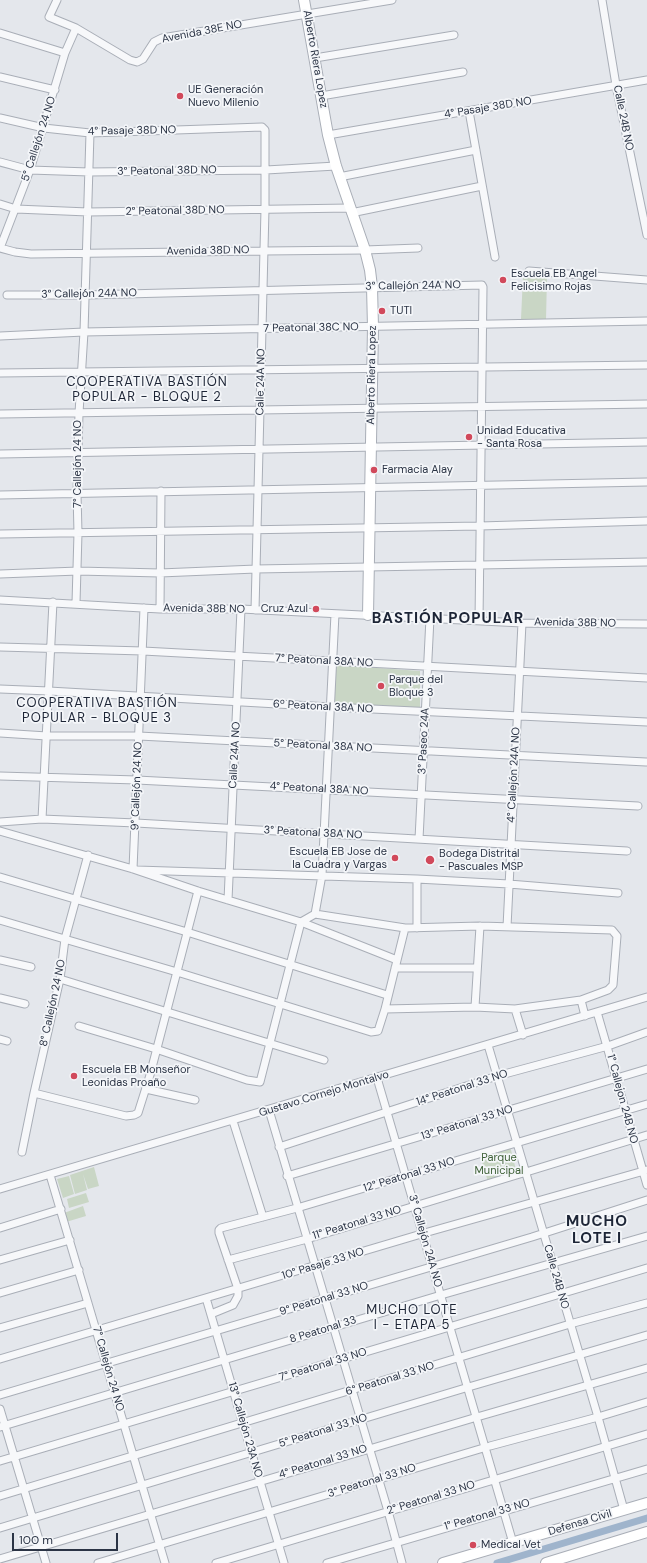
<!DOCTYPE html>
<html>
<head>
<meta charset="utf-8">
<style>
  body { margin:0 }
  #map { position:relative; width:647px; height:1563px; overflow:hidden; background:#e4e7ec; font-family:"DM Sans",sans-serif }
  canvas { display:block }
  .scale { position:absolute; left:12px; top:1533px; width:106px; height:18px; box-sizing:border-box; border:2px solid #2b3445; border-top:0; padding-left:5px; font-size:12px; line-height:14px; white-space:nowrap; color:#2b3445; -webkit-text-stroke:3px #f4f6f9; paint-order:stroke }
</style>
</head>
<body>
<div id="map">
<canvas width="647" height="1563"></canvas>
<div class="scale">100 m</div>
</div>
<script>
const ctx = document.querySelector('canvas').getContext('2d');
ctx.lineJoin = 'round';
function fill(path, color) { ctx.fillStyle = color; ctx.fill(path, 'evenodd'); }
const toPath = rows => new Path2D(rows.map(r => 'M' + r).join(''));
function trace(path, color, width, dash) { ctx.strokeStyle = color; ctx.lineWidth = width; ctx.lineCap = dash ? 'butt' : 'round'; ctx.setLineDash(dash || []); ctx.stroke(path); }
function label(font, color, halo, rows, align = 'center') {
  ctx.font = font + ' "DM Sans",sans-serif'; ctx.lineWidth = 3.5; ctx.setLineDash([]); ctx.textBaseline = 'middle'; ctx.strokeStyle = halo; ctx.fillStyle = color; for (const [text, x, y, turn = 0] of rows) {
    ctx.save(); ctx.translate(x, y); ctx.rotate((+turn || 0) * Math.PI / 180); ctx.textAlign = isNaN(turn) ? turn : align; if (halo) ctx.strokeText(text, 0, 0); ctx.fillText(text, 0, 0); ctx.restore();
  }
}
const green = toPath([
  [523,276,547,277,546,320,521,319],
  [336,665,420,671,420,709,334,705],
  [510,1146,517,1174,488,1182,480,1155],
  [94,1167,99,1186,88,1189,83,1174,87,1190,75,1194,70,1175],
  [69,1176,74,1194,63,1198,57,1179],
  [86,1193,89,1202,69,1208,67,1199],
  [83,1206,86,1216,66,1222,64,1213]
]);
const canal = toPath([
  [497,1563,647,1518]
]);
const street = toPath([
  [57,0,49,17,76,28,130,60,137,62,143,59,154,42,162,38,392,0],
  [602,0,616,85,647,235],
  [0,33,65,53],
  [315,58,454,35],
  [0,77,55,90],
  [321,96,463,72],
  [469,111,495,257],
  [0,118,44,128,90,133,262,127,265,130,265,209,255,610],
  [328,135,647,80],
  [0,162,30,170,89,172,266,170,336,166],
  [339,177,476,150],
  [0,204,16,209,88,212,350,208],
  [351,213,482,186],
  [0,248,15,252,31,254,264,251,365,250,418,248],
  [0,248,30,170,65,53,76,28],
  [529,271,647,280],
  [7,295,86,295,482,285,483,287,479,621],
  [0,336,84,332,647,321],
  [0,373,647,365],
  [0,414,647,404],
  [0,454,647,442],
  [0,495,647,482],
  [0,534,480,526,647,521],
  [0,574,78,571,160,573,256,569,647,562],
  [0,600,160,609,241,609,522,623,647,624],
  [76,603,78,533,77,493,79,413,84,332,90,133],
  [160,609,161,491],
  [0,647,143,651,647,678],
  [0,689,49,691,330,707,647,722],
  [0,733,47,736,139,736,646,762],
  [0,776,137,780,638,806],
  [42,819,53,602],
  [0,822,42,819,136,823,627,851],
  [0,831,133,869,198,891,301,922,397,960],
  [419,839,430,618],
  [133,869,144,608],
  [137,870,417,879,509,884,618,893],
  [0,877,187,932,387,995],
  [228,900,241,609],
  [315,914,322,875,335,614],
  [0,920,177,972,371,1032,378,1031,385,1009],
  [301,922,315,914,405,928,480,926,612,930,617,936,613,985,608,990,581,1000,515,1009,475,1007,385,1009,405,928],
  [507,927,522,623],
  [417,928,417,879],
  [0,960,31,967],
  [395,968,476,968],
  [60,979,324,1060],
  [0,998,25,1004],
  [581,1000,585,1016],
  [475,1007,480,926],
  [515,1009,523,1035],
  [597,1012,647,1185],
  [79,1026,156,1049,247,1080,260,1082,301,922],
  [0,1039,7,1041],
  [488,1045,598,1417,624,1510],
  [377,1078,513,1543],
  [146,1089,195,1100],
  [34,1093,126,1116,134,1115,138,1113,150,1075,198,891],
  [269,1110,388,1511,402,1563],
  [233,1121,263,1217],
  [279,1147,497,1076,608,1046,647,1032],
  [22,1152,34,1093,60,979,65,939,88,855],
  [50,1175,165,1563],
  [287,1176,647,1069],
  [0,1189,647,997],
  [0,1228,61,1209],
  [0,1260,70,1240],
  [228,1260,307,1239,647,1135],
  [0,1293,79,1270],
  [206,1298,284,1563],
  [211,1314,233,1305,238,1296,238,1289,219,1233,219,1230,221,1228,297,1208,647,1104],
  [0,1328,88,1303],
  [0,1359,428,1232,647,1170],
  [0,1395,532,1237,647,1200],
  [0,1409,46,1563],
  [0,1427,441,1295,647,1236],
  [0,1461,647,1268],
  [0,1496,570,1324,647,1303],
  [0,1528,472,1386,647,1335],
  [0,1559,477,1417,647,1368],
  [98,1563,490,1446,598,1417,647,1402],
  [216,1563,647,1434],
  [327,1563,647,1469]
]);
const secondary = toPath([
  [304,0,328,135,336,166,365,250,370,270,372,287,373,327,368,615],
  [443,1563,647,1503],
  [546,1563,647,1532]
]);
const markers = [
  [180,96,4,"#d1495b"],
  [503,280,4,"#d1495b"],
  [382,311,4,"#d1495b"],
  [469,437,4,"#d1495b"],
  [374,470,4,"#d1495b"],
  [316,609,4,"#d1495b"],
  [381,686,4,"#d1495b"],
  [395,858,4,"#d1495b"],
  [430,860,5,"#d1495b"],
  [74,1076,4,"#d1495b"],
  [473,1545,4,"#d1495b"]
];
const streetNames = [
  ["Avenida 38E NO",202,32,-11],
  ["Alberto Riera Lopez",315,59,80],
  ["4° Pasaje 38D NO",488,108,-9],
  ["Calle 24B NO",623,118,79],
  ["4° Pasaje 38D NO",132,131,-1],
  ["5° Callejón 24 NO",39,139,-72],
  ["3° Peatonal 38D NO",167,171,-1],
  ["2° Peatonal 38D NO",175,211,-1],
  ["Avenida 38D NO",208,251,-1],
  ["3° Callejón 24A NO",413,286,-1],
  ["3° Callejón 24A NO",89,294,-1],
  ["7 Peatonal 38C NO",311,328,-1],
  ["Alberto Riera Lopez",372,375,-89],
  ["Calle 24A NO",261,382,-89],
  ["7° Callejón 24 NO",78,464,-90],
  ["Avenida 38B NO",204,609,1],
  ["Avenida 38B NO",575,623,1],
  ["7° Peatonal 38A NO",324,661,3],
  ["6º Peatonal 38A NO",323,707,3],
  ["3° Paseo 24A",424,741,-87],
  ["5° Peatonal 38A NO",323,746,3],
  ["Calle 24A NO",235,755,-87],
  ["4° Callejón 24A NO",514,775,-87],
  ["9° Callejón 24 NO",137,786,-88],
  ["4° Peatonal 38A NO",319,789,3],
  ["3° Peatonal 38A NO",313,833,3],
  ["8° Callejón 24 NO",53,1003,-78],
  ["14° Peatonal 33 NO",462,1088,-18],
  ["Gustavo Cornejo Montalvo",324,1094,-17],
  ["1° Callejon 24B NO",622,1099,75],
  ["13° Peatonal 33 NO",467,1123,-17],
  ["12° Peatonal 33 NO",409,1175,-17],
  ["11° Peatonal 33 NO",357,1223,-17],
  ["3° Callejón 24A NO",425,1241,74],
  ["10° Pasaje 33 NO",323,1264,-17],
  ["Calle 24B NO",556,1277,74],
  ["9° Peatonal 33 NO",324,1299,-17],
  ["8 Peatonal 33",323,1330,-17],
  ["7° Peatonal 33 NO",323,1365,-17],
  ["7° Callejón 24 NO",108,1369,74],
  ["6° Peatonal 33 NO",390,1379,-17],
  ["13° Callejón 23A NO",245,1430,74],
  ["5° Peatonal 33 NO",323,1431,-17],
  ["4° Peatonal 33 NO",323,1462,-17],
  ["3° Peatonal 33 NO",372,1481,-17],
  ["2° Peatonal 33 NO",431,1498,-17],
  ["1° Peatonal 33 NO",487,1515,-16],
  ["Defensa Civil",580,1523,-17]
];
const poiNames = [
  ["UE Generación",188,90],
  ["Nuevo Milenio",188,103],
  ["Escuela EB Angel",511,274],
  ["Felicisimo Rojas",511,287],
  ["TUTI",390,311],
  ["Unidad Educativa",477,431],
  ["- Santa Rosa",477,444],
  ["Farmacia Alay",382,470],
  ["Cruz Azul",308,609,"right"],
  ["Parque del",389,680],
  ["Bloque 3",389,693],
  ["Escuela EB Jose de",387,852,"right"],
  ["la Cuadra y Vargas",387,865,"right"],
  ["Bodega Distrital",439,854],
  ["- Pascuales MSP",439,867],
  ["Escuela EB Monseñor",82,1070],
  ["Leonidas Proaño",82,1083],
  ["Medical Vet",481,1545]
];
const parkNames = [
  ["Parque",499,1158],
  ["Municipal",499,1171]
];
const quarterNames = [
  ["COOPERATIVA BASTIÓN",147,383],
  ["POPULAR - BLOQUE 2",147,398],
  ["COOPERATIVA BASTIÓN",97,704],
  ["POPULAR - BLOQUE 3",97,719],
  ["MUCHO LOTE",412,1311],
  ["I - ETAPA 5",412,1326]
];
const districtNames = [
  ["BASTIÓN POPULAR",448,619],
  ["MUCHO",597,1222],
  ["LOTE I",597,1239]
];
fill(green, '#c9d6c5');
trace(canal, '#9fb4cc', 7);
trace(street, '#a9aeb7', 9);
trace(secondary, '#a9aeb7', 12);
trace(street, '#f7f8fa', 7);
trace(secondary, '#fff', 10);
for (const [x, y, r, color] of markers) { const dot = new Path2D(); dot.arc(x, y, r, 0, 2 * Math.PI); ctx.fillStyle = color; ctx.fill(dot); trace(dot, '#f4f6f9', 1.5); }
label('11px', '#2b3445', '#f4f6f9', streetNames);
label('11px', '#2b3445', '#f4f6f9', poiNames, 'left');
label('11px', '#3f6138', '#f4f6f9', parkNames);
ctx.letterSpacing = '1px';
label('13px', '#1d2536', '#f4f6f9', quarterNames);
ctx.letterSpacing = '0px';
ctx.letterSpacing = '1px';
label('bold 15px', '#1d2536', '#f4f6f9', districtNames);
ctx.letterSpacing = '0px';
</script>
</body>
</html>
